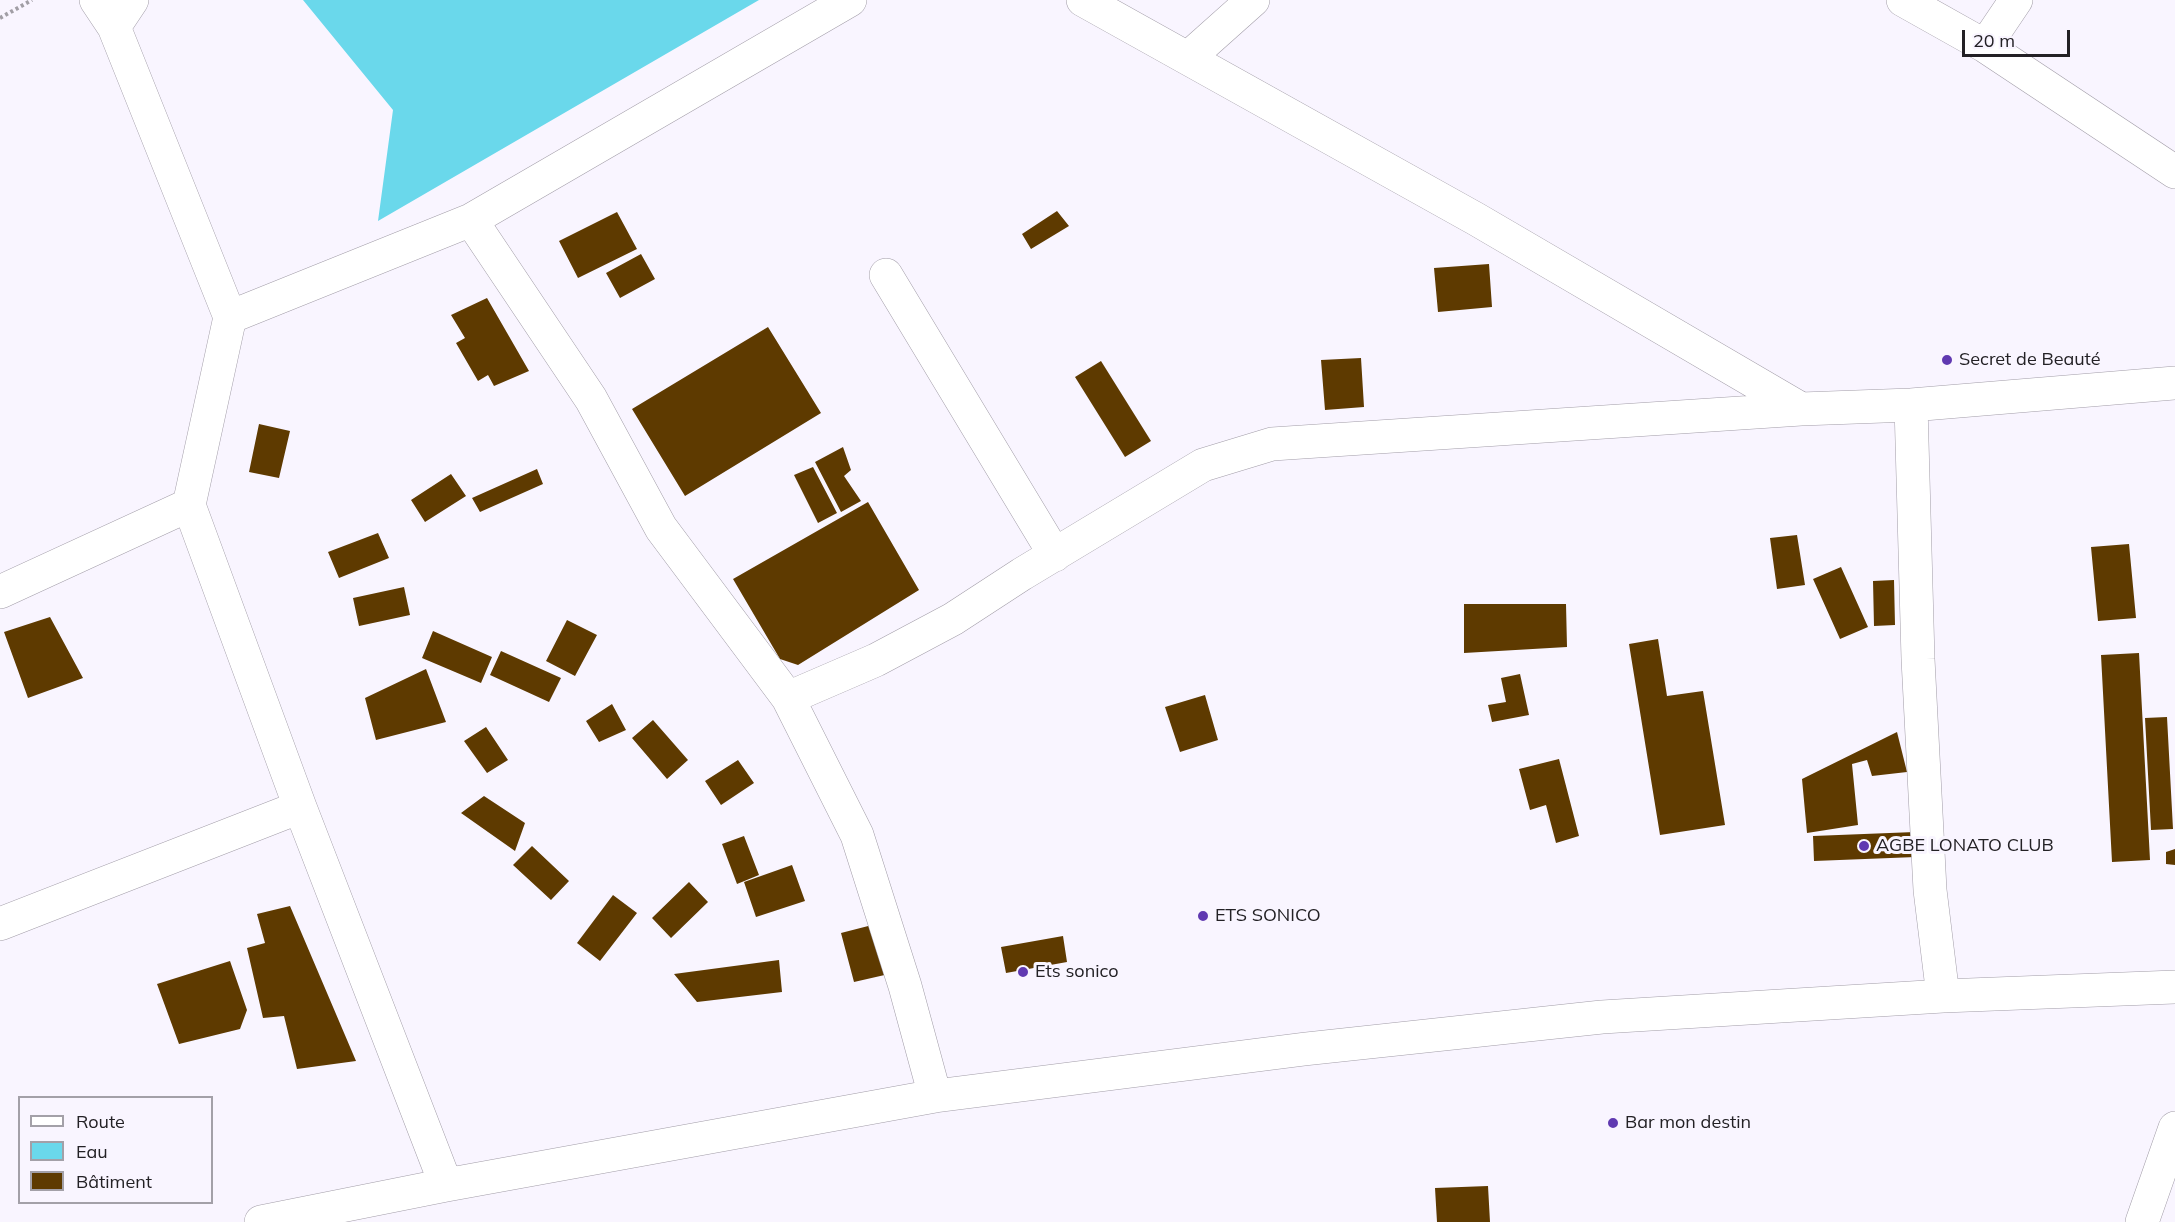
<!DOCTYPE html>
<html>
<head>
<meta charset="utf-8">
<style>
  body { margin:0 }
  #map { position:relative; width:2175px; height:1222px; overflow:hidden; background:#f9f5ff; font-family:Mulish,sans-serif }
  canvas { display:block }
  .legend { position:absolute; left:18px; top:1096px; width:195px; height:108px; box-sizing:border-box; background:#f9f5ff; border:2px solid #a3a0a8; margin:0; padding:8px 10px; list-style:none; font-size:18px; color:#232125 }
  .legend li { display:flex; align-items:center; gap:12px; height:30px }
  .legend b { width:30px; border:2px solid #a3a0a8 }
  .scale { position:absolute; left:1962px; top:30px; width:108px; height:27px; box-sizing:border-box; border:3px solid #232125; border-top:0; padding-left:8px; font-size:18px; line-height:21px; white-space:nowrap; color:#232125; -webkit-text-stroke:4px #f9f5ff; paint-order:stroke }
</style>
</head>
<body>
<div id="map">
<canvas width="2175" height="1222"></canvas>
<ul class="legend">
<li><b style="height:8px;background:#fff"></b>Route</li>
<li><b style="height:16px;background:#6ad8eb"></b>Eau</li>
<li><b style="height:16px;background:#5e3a00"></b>Bâtiment</li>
</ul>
<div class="scale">20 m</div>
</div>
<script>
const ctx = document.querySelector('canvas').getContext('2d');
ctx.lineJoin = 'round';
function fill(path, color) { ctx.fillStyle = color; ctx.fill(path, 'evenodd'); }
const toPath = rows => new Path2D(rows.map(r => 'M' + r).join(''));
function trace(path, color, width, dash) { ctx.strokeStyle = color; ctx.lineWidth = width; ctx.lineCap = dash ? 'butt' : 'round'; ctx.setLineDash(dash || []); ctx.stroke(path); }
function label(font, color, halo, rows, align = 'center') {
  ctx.font = font + ' Mulish,sans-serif'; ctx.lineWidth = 6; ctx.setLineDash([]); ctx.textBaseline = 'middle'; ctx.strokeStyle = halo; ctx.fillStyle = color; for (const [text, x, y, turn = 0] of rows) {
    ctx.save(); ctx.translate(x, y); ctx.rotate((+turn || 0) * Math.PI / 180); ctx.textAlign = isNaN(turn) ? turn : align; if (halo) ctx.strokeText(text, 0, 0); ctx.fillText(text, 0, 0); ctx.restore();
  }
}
const water = toPath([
  [303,0,759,0,378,221,393,110]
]);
const building = toPath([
  [1057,211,1069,226,1031,249,1022,234],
  [617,212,637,249,578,278,559,241],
  [641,254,655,279,620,298,606,273],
  [1489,264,1492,307,1438,312,1434,268],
  [487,298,529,371,494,386,488,375,478,381,456,343,465,338,451,315],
  [768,327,821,413,685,496,632,409],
  [1361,358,1364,407,1325,410,1321,360],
  [1101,361,1151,441,1125,457,1075,377],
  [259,424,290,431,279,478,249,472],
  [843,447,851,470,844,476,861,501,841,512,815,462],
  [813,467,837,513,818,523,794,475],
  [537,469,543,484,480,512,472,498],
  [451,474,466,496,425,522,411,500],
  [868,502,919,590,798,665,780,659,733,579],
  [378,533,389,558,339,578,328,552],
  [1797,535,1805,585,1777,589,1770,538],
  [2129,544,2136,618,2098,621,2091,547],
  [1841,567,1868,627,1840,639,1813,579],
  [1894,580,1895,625,1874,626,1873,581],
  [404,587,410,615,359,626,353,598],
  [1464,604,1566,604,1567,647,1464,653],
  [50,617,83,678,28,698,4,632],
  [567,620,597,635,575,676,546,661],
  [433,631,492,657,481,683,422,658],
  [1658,639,1667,696,1703,691,1725,825,1660,835,1629,644],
  [501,651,561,678,549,702,490,675],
  [2139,653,2150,860,2112,862,2101,655],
  [426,669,446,722,376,740,365,698],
  [1520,674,1529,715,1492,722,1488,705,1506,702,1501,678],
  [1205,695,1218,740,1180,752,1165,707],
  [612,704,626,730,599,742,586,721],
  [2167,717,2173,829,2151,830,2145,718],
  [653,720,688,760,667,779,632,738],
  [486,727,508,760,487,773,464,741],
  [1897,732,1907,772,1872,776,1867,760,1852,764,1858,825,1807,833,1802,779],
  [1559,759,1579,836,1556,843,1546,805,1530,810,1519,769],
  [738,760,754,783,721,805,705,781],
  [484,796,525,823,515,851,461,813],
  [1915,832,1916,857,1814,861,1813,836],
  [744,836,759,875,737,884,722,844],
  [532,846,569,881,551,900,513,865],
  [2175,849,2175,865,2166,864,2166,852],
  [792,865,805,901,756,917,744,882],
  [689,882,708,902,671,938,652,918],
  [613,895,637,913,600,961,577,943],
  [290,906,356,1061,297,1069,284,1016,263,1018,247,948,265,943,257,914],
  [876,924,889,974,854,982,841,933],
  [1063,936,1067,962,1006,973,1001,947],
  [779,960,782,992,697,1002,674,974],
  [230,961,247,1010,240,1029,179,1044,157,984],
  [1488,1186,1490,1222,1437,1222,1435,1188]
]);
const path = toPath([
  [0,18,32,0]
]);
const minor = toPath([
  [96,0,114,27,230,317,189,505,300,807,446,1185],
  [1083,0,1476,219,1801,409],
  [1903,0,1985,46,2175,172],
  [114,27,132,0],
  [1985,46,2016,0],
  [1188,58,1253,0],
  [471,220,591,399,661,528,788,698,857,835,905,986,935,1096],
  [886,275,1055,555],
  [230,317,471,220,850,0],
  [1911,405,1918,659,1930,890,1943,996],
  [0,592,189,505],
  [788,698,876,660,953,619,1022,574,1203,465,1272,444,1801,409,1911,405,2175,383],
  [0,924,300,807],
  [261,1222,446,1185,935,1096,1305,1049,1602,1017,1943,996,2175,987],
  [2142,1222,2175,1128]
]);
const markers = [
  [1947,360,6,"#6039b1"],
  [1864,846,6,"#6039b1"],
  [1203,916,6,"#6039b1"],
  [1023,972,6,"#6039b1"],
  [1613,1123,6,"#6039b1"]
];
const poiNames = [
  ["Secret de Beauté",1959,360],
  ["AGBE LONATO CLUB",1876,846],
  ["ETS SONICO",1215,916],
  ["Ets sonico",1035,972],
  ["Bar mon destin",1625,1123]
];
fill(water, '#6ad8eb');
fill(building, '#5e3a00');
trace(minor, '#a29da8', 34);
trace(path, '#a19ea5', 4, [3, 3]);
trace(minor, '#fff', 33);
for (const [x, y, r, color] of markers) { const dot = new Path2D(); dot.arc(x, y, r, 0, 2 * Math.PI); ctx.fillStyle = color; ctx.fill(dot); trace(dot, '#f9f5ff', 2); }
label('18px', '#232125', '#f9f5ff', poiNames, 'left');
</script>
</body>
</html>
